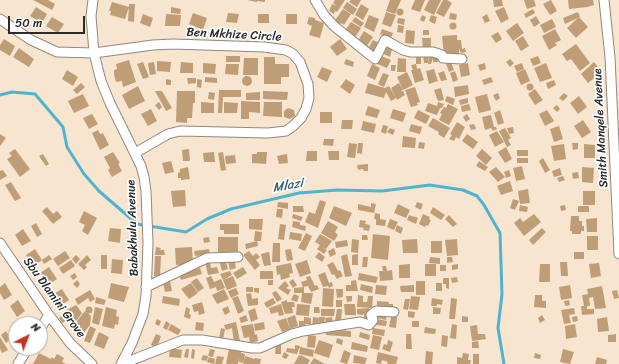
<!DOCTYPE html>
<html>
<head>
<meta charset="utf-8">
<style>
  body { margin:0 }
  #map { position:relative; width:619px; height:364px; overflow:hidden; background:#f7e5d0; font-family:Sriracha,sans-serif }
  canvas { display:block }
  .north { position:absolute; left:8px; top:316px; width:40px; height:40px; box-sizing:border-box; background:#fff; border:1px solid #aaa; border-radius:50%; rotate:42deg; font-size:11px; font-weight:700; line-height:16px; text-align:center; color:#2b2b2b }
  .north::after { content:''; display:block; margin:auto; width:14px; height:18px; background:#c8321e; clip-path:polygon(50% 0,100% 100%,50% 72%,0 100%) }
  .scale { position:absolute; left:8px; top:16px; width:77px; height:18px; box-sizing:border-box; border:2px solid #2b2b2b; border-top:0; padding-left:5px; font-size:12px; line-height:14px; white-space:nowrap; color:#2b2b2b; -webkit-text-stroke:3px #fff; paint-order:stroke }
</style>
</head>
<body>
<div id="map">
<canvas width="619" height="364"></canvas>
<div class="north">N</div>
<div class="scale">50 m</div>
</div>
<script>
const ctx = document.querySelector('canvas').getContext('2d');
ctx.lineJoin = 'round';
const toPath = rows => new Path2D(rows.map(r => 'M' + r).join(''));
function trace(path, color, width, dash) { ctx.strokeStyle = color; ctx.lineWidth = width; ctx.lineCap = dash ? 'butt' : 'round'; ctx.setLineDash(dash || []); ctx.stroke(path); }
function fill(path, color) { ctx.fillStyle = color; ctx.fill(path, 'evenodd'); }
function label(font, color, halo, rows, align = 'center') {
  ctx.font = font + ' Sriracha,sans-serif'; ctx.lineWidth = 3.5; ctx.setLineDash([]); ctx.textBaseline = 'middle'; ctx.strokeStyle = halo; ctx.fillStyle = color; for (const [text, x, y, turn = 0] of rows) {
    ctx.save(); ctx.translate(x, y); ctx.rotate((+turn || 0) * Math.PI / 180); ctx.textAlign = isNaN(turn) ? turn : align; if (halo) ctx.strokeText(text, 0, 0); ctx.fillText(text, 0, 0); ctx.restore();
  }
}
const stream = toPath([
  [0,95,12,92,35,94,63,127,67,147,84,174,99,191,137,224,186,232,207,219,231,209,299,193,337,190,382,191,430,185,463,190,477,196,484,205,500,233,502,294,498,328,504,364]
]);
const building = toPath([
  [33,0,48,0,55,4,52,10],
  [247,0,265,0,265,2,257,1,257,2],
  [335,0,345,0,337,12,335,11,334,14,329,11,332,4,337,6,333,3],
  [351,0,361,0,357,7,349,2],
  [390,0,401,0,395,14,386,11],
  [415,0,425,0,420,12,411,9],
  [429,0,441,0,434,15,424,10],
  [443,0,447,0,452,3,444,17,436,13],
  [493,0,502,0,503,6,494,7],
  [524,0,534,0,536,6,527,9],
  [551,0,557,11,550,15,543,4],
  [568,0,593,0,594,5,587,7,569,9],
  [112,2,129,7,125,19,110,15,111,11,109,11],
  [347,2,357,9,353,15,343,8],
  [129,4,135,4,134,22,128,21],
  [361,4,369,9,363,20,355,15],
  [36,7,47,14,42,23,30,16],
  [171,7,181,9,180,14,171,13],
  [504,7,509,19,501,23,495,11],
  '396.5 12a3.5 3.5 0 1 1 7 0a3.5 3.5 0 1 1-7 0Z',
  [343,9,351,14,344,25,341,23,337,27,333,23],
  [533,9,535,13,526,18,524,14],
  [386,12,396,15,391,27,382,24],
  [578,12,580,17,565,24,563,18],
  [193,13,207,18,203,30,189,24],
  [228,13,239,14,237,23,226,22],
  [450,13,457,14,456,20,449,19],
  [143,14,153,18,150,27,140,23],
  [166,14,181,15,180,26,165,26],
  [258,14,269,14,269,23,258,23],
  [286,14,297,14,297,24,286,24],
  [487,14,490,21,485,23,482,17],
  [369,15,379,19,374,32,364,27],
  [422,15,426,17,424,22,420,20],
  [431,15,437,17,435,24,429,21],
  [536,16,540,23,534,27,530,20],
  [52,17,64,24,58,33,46,26],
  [309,17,315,18,315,20,324,23,320,38,309,35,312,26,307,24],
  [355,17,364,23,361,27,352,21],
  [579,17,588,27,576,38,567,28],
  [398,18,405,19,404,25,397,23],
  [552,19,556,27,544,33,540,25],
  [351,22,361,28,354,39,344,32],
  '449.5 26a3.5 3.5 0 1 1 7 0a3.5 3.5 0 1 1-7 0Z',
  [517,23,524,33,513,41,506,31],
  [398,25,404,26,403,33,397,32],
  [382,29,393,33,391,38,380,34],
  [555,29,561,40,555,43,557,45,549,50,542,36],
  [406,30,415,31,414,44,405,43],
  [423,30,429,30,429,35,423,35],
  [364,31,373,37,365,49,356,44],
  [498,32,502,39,496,43,491,36],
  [457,35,457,40,461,40,462,49,465,48,466,52,461,53,459,49,459,54,444,56,442,36],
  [523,36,529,46,521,51,515,41],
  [422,38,431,38,431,51,423,51],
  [4,39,15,46,10,56,0,50,0,45],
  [340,39,347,49,337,56,330,47],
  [373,40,381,44,375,55,367,50],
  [576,44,590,63,580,71,571,59,567,61,562,54],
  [382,45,392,49,390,57,380,52],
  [19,48,34,59,29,67,13,57],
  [429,53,438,56,438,62,433,62,433,58,431,64,428,64],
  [416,54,421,55,421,64,416,64],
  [379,55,391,60,387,68,375,63],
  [423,55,428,55,428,63,424,63],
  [226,56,240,56,240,62,226,62],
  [538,56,541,63,533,66,530,59],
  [264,57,275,57,275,64,289,64,289,77,281,77,281,84,264,84],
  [244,58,258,58,258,75,243,75],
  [398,58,406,59,406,72,397,72],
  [346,59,354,62,353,67,344,64],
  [510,59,514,63,510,67,506,62],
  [129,60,136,82,123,87,122,81,116,82,114,74,114,70,117,69,116,64],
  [157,61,171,62,170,72,157,71],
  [143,62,149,77,143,79,137,64],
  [154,62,156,74,150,75,148,63],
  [181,62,193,63,193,73,180,73],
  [451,62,454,70,449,72,446,64],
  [594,62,602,72,588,83,581,74],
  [203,63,216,64,215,74,203,73],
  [468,63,470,75,461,77,459,65],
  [485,63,486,69,480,71,478,65],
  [522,63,524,69,517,72,514,66],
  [546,63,552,78,540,82,534,68],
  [226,64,239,64,238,75,225,74],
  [372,64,380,68,375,80,367,76],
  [416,64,417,69,420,68,424,80,415,83,411,70,413,70,411,65],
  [391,65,396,65,395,71,391,71],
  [322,67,332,71,327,82,317,77],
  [434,69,438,81,429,84,426,71],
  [525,69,530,81,521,85,516,73],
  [67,70,78,77,73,86,62,79],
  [444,71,447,80,441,81,438,73],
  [455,71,458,80,453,82,450,73],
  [407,72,413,85,403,90,397,77],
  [383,73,389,75,384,87,378,84],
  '242 81a5 5 0 1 1 10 0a5 5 0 1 1-10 0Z',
  [205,77,217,78,217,83,205,82],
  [491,77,493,82,484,85,482,80],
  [187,78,196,78,196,83,188,84],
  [166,79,171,80,171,85,166,85],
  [197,79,202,80,201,88,197,87],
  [346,79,355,85,350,94,340,87],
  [554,80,556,85,548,89,546,83],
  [81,83,85,87,77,94,73,90],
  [368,83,385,88,389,86,396,98,391,101,386,92,384,98,365,93],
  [399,83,403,90,401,91,403,91,405,95,397,100,391,88],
  '526.5 87a3.5 3.5 0 1 1 7 0a3.5 3.5 0 1 1-7 0Z',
  [468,85,469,94,455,97,454,87],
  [138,86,145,101,129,109,122,95],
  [415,87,420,102,417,103,418,105,411,107,405,90],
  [441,88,444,100,438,101,434,90],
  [535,89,543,100,535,105,528,94],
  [219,90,241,90,241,97,223,97,222,113,218,113],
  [155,91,162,91,172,108,166,111],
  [177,91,195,91,195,103,193,103,192,118,187,118,187,123,176,122],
  [263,91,288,92,287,100,263,99],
  [209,92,215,93,214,100,208,99],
  [260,92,260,100,246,100,246,93],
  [498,93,500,98,496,101,493,95],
  [564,93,568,96,563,101,559,98],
  [83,94,89,106,74,113,68,101],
  [487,94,491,110,479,113,475,97],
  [447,96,455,99,453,105,445,101],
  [579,96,587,107,578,114,570,103],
  [468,98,468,103,460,105,459,100],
  [241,101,260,102,260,113,249,112,249,119,241,119],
  [159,102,162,107,159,110,155,105],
  [201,102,214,103,214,113,201,113],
  [224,102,238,103,237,113,224,113],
  [264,102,282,102,282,117,263,116],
  [438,102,444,104,442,108,440,108,437,115,425,111,428,103,437,106],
  [448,104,458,109,449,125,439,120,442,114,440,113,444,107,446,108],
  [469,104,471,110,462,112,461,106],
  [557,105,560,109,557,112,553,108],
  [368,106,380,110,377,118,365,115],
  [288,108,294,110,295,116,290,119,284,117,284,111],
  [151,109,157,121,148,126,141,114],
  [393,109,406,113,403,122,390,118],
  [418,110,430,116,426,124,414,118],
  [500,110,504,123,498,125,494,113],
  [547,110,554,121,545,126,539,114],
  [320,112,332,112,332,123,320,123],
  [92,114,98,124,89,129,83,118],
  [467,114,470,119,466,122,463,117],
  [491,115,494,127,496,127,497,129,493,131,491,128,485,130,482,117],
  [433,118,450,128,444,138,438,134,439,132,428,126],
  [342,120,353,120,352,129,341,129],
  [583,120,591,132,582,138,574,126],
  [363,121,376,124,374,133,361,130],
  [457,122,465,127,459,139,456,137,454,141,449,139,452,135,450,134],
  [411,124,422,127,420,134,409,131],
  [474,124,476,129,471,130,469,125],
  [383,125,388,126,386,134,381,132],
  [559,126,563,139,554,142,550,129],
  [513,127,514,133,509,134,507,128],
  [390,128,395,130,393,135,387,132],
  [505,128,511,138,508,140,511,145,507,147,499,131],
  [98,130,100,134,103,133,109,145,100,150,92,133],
  [497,131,504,142,495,147,489,135],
  [0,134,6,138,0,146],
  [467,134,478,142,473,149,462,141],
  [403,136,416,138,415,148,402,147],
  [324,139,334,139,333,146,323,145],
  [419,142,425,143,424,149,418,148],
  [349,143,357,144,355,158,347,157],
  [358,143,363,143,362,154,357,153],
  [572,143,578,143,578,149,573,150],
  [564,144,566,159,554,161,551,146],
  [584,144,595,145,595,158,584,158],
  [506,147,512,159,505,163,498,152],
  [15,149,30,169,20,177,7,159,12,156,9,153],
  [189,149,190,161,183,161,182,150],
  [482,149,492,158,486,165,476,156],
  [517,150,528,150,528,156,517,156],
  [307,151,317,151,317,161,306,161],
  [328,151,339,151,339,160,329,160],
  [113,152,120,163,118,164,122,171,112,177,108,170,110,168,104,157],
  [214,152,215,162,204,162,203,153],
  [223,152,226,170,221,171,218,153],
  [257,152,267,152,266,164,252,163,252,154,257,154],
  [43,154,49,164,46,166,39,156],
  [287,154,288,163,279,164,277,156],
  [235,155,236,163,226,164,225,156],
  [517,158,528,158,528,163,517,163],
  [543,158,550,170,545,173,539,161],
  [171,161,174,172,165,174,162,163],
  [479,161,488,167,485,171,476,166],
  [368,164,368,171,364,171,363,169,358,170,357,165],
  [522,166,525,179,516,181,513,168],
  [188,167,190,179,181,180,181,178,178,178,178,173,180,172,180,169],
  [496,167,505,177,498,182,489,172],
  [582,167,594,168,593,183,582,182],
  [560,168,562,175,554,177,552,171],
  [3,170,7,176,0,180,0,171],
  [509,170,511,176,506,178,504,172],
  [578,172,579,178,573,179,572,173],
  [563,176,565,180,559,182,557,178],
  [510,181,513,191,501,195,497,186],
  [11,182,21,198,15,201,5,185],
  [528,189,530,203,520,204,518,191],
  [185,190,186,206,173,207,171,191],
  [583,191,595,191,595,205,583,205],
  [513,199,519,201,515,210,510,208],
  [320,200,326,202,318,228,305,222,309,212,315,214],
  [278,202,288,203,288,209,277,207],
  [417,202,423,204,421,210,415,207],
  [371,203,376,204,374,213,358,210,358,204,371,207],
  [398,204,410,210,406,218,394,213],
  [520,205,528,207,527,212,519,211],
  [565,205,566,210,561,211,560,206],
  [293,206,303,206,304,212,293,212],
  [334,206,352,213,346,226,329,218],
  [578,206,589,206,589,212,578,212],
  [47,207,53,214,57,211,62,217,53,224,42,211],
  [433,207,445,215,441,220,430,213],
  [277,209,283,209,282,218,276,217],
  [84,211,97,218,88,235,82,231,85,225,79,222],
  [375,213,380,214,380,219,386,220,385,226,376,225,376,219,374,219],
  [293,214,303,217,301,221,292,218],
  [423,214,430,217,429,219,431,220,428,226,426,225,425,227,419,224],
  [534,214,541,222,524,236,514,223,520,218,523,222],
  [409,215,418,218,416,224,407,220],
  [449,215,457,224,453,227,445,219],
  [571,216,579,216,579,221,582,221,582,226,584,226,584,231,581,231,581,234,572,234,572,231,570,231],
  [597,218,597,232,587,232,586,219],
  [249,219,263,219,262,230,249,229],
  [390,219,398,222,394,230,387,227],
  [360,220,366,221,365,224,370,225,369,231,363,230,364,228,359,227],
  [293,221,300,222,300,225,306,226,305,231,292,227],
  [328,221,338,227,335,232,338,235,334,241,321,233],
  [36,223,42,234,37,237,31,226],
  [220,224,239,224,239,234,224,234,224,230,220,230],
  [280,224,286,225,284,240,278,239],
  [397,225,403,228,401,234,395,231],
  [110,228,121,229,120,243,108,241],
  [542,228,546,232,533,245,529,240],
  [23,229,31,241,22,246,15,235],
  [255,231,262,232,261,241,254,241],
  [290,232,302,234,301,241,289,239],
  [306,233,312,236,305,251,298,248],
  [320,234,332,241,326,249,322,247,327,250,324,254,317,249,320,245,315,242],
  [373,234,390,236,388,260,371,258],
  [362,235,367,235,368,240,362,240],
  [587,236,598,236,598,250,587,250],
  [209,237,210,242,204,243,203,238],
  [218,237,238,237,238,253,218,254],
  [352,239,359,240,358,253,351,252],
  [417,239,418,253,403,253,402,240],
  [457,239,458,255,447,256,445,240],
  [347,240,348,246,336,248,335,242],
  [257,241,258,246,246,249,245,244],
  [431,241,442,241,442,253,431,253],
  [273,243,280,243,280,262,272,262],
  [156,247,161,248,160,250,164,250,165,255,155,255],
  [192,247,193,265,176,265,175,248],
  [334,248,336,254,330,257,328,251],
  [35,249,42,260,49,255,52,259,44,264,42,260,34,266,26,255],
  [209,249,210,254,195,256,194,251],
  [291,249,293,260,287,261,285,250],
  [65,251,70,258,58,266,53,259],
  [249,251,253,256,256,253,260,257,256,260,260,265,255,270,243,255],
  [269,252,271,265,264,266,261,254],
  [319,252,325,257,322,262,315,257],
  [574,252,584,252,584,259,574,259],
  [347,254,352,276,345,277,341,256],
  [358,254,358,265,352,265,352,255],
  [76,255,80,259,76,264,72,259],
  [87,255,91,260,85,265,87,267,84,270,78,264],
  [101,255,107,255,107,269,101,269],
  [155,256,161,256,160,276,154,276],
  [363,257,368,257,367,267,362,267],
  [430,257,440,258,440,264,429,263],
  [447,257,452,257,453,262,447,263],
  [234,258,236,268,230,270,227,259],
  [112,259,123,260,122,274,111,273],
  [225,259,228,269,222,271,219,260],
  [71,260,75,266,63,274,59,268],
  [307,260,311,273,300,277,295,264],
  [210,261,211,268,217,267,219,273,208,275,205,262],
  [333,262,338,271,340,270,343,276,337,279,334,274,332,275,327,265],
  [560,262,567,262,568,276,561,276],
  [291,263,293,273,289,274,290,277,281,280,280,274,277,275,276,266],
  [599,263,601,276,591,278,589,264],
  [410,264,410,278,399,278,399,265],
  [425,264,436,264,436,276,425,276],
  [458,264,458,269,452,270,452,265],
  [540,264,550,264,550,282,539,282],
  [440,265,446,265,446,271,440,271],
  [382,266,386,266,387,271,392,270,393,280,380,281,379,271,383,271],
  [49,267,57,279,48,285,40,273],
  [243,267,247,273,237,279,233,273],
  [200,268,202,274,181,280,179,274],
  [230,271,232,275,223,280,220,274],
  [260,271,273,271,273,279,260,279],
  [325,272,329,283,332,282,333,286,329,288,328,286,323,287,318,275],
  [75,273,77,277,73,280,70,276],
  [359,273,378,277,376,283,358,280],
  [211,276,214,282,221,279,225,288,217,291,216,287,210,289,206,278],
  [233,276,237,286,227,290,223,280],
  [310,276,315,286,317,285,319,289,311,292,308,286,303,287,301,282,307,280,306,277],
  [457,277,458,282,452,283,451,278],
  [197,278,204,288,198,292,191,282],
  [443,278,449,278,449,289,446,288,446,284,443,284],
  [293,279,297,285,293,288,289,282],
  [77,280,80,284,77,288,73,284],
  [268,280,273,280,273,285,268,285],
  [356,280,358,291,346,291,346,285,351,285,351,281],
  [170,281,172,291,165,292,163,282],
  [285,281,289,286,286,288,291,290,288,295,278,288],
  [416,281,425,281,425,295,416,295],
  [5,283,12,295,4,300,0,293,0,287],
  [111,283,129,287,124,302,108,298],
  [191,283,198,293,189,299,181,289],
  [436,283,442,283,442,291,436,291],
  [361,284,373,287,372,293,360,290],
  [376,285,387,286,386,295,375,294],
  [414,285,414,292,401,292,400,286],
  [570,285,572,298,561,300,559,287],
  [602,286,606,308,595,309,593,297,589,298,590,306,587,306,587,309,594,309,594,314,582,315,581,306,584,306,582,295,588,294,587,289],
  [246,287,253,287,253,292,246,292],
  [304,287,304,293,313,293,311,304,301,302,302,293,294,293,294,288],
  [236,288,239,294,231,298,228,291],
  [254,288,259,288,259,293,254,292],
  [323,288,334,289,333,307,322,306],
  [62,289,69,300,60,306,52,295],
  [224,289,229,299,217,304,212,295],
  [336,289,343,289,343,297,337,298],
  [90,290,95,299,90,302,88,298,78,305,75,299],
  [617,290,619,298,614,299,612,291],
  [276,291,282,299,277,302,272,293],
  [251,293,252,299,258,298,258,305,248,306,246,294],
  [294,294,299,296,297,302,291,300],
  [358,295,363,296,363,302,367,302,368,296,373,296,372,308,357,307],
  [535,295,542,295,542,301,546,301,546,308,534,307],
  [163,296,180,299,179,306,162,303],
  [238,296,244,311,238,314,232,298],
  [346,296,352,296,352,301,347,302],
  [411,296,420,297,418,310,409,309],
  [96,297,106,300,104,305,95,303],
  [273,298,276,303,267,308,264,303],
  [432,298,443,300,442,305,437,304,437,306,431,306],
  [451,298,457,299,455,319,449,319],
  [405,299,410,299,408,310,403,309],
  [18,300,25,311,17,317,10,306],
  [287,300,287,302,294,302,295,307,292,307,293,313,285,314,281,302],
  [336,300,342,300,342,307,336,307],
  [569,300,570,305,565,306,564,301],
  [377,301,389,302,389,304,393,304,393,309,377,309],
  [202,302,205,313,199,315,198,311,194,312,192,305],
  [281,304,284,315,279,316,278,312,271,314,269,308],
  [297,304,310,305,309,316,296,315],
  [344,304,355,304,356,315,345,315],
  [76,305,82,313,77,320,72,323,65,311],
  [228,306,230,312,225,315,222,309],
  '85.5 310a3.5 3.5 0 1 1 7 0a3.5 3.5 0 1 1-7 0Z',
  [95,307,103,309,99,325,92,323],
  [106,307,117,310,116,316,119,317,118,325,115,324,114,329,102,326],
  [186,307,190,309,189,314,191,315,190,319,184,317],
  [314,307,319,307,320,313,314,313],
  [433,307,441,308,440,314,433,314],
  [255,308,258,319,251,322,248,311],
  [369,308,369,319,364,319,364,314,362,315,357,314,357,309],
  [574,308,575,314,569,315,571,323,564,324,561,310],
  [321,309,335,309,334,316,321,316],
  [337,309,342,309,341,321,335,321],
  [85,311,91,316,90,325,83,334,73,326],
  [408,311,415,312,414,318,408,317],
  [378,313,387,314,386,320,377,318],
  [63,315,67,320,62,323,59,318],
  [246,315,248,321,241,323,239,318],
  [295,315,298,326,290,329,287,318],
  [542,315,545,320,540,323,538,318],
  [462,316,468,317,468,322,462,322],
  [577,316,578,321,573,322,572,317],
  [304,317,311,318,311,324,305,324,305,329,299,329,299,321,304,321],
  [313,317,319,318,318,328,312,327],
  [319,317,325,317,324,324,319,324],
  [332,317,333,323,326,324,325,318],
  [391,317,397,317,396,328,389,327],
  [607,317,609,331,598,332,597,319],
  [286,318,290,329,282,332,277,321],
  [157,319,161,321,159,326,155,324],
  [377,319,387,321,386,326,376,325],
  [166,321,170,324,167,330,163,328],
  [412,321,419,321,419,327,412,327],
  [196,322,204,323,203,331,195,330],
  [236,322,240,341,234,342,232,328,226,330,224,325],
  [264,322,265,329,255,331,254,324],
  [171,324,181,330,178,335,168,330],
  [253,324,255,335,257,334,258,341,250,343,249,337,244,338,241,326],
  [452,324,457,325,456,339,450,338],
  [575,324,577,337,566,339,565,326],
  [477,325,478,334,485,334,486,339,472,341,470,326],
  [90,326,96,329,90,343,84,341],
  [425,327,436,329,435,334,424,333],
  [221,328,225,329,223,339,219,338],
  [373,328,385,330,384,336,372,334],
  [326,329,351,331,351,337,326,335],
  [6,331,11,339,6,343,1,335],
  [99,332,109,337,104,349,94,345],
  [360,332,370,335,369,340,359,337],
  [156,334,161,336,157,348,151,345],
  [406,334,411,334,412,349,406,349],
  [616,334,616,342,608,342,608,335],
  [308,335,316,336,315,348,307,347],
  [373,335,382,337,379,350,370,348],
  [442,335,448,336,447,347,441,346],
  [0,337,8,350,2,353,0,349],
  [337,338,343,340,342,345,336,343],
  [319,340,333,345,329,358,314,353],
  [388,340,393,342,390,352,382,349,384,344,387,345],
  [478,341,479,348,472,348,472,342],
  [352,342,368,346,367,352,351,349],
  [276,344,281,344,281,354,275,354],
  [295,345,300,346,297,354,286,352,287,348,295,349],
  [300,347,314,350,313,357,299,354],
  [170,348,182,350,181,358,169,357],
  [186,349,189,349,188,358,184,357],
  [192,349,195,350,194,359,191,358],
  [210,349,215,350,213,357,208,356],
  [229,349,241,351,241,353,245,354,243,363,239,362,239,358,238,364,226,364],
  [563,349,574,352,570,364,560,362],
  [344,350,351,353,347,364,340,362],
  [426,351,433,352,432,364,425,364],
  [284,352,289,355,286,359,282,357],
  [378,352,398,357,396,364,387,364,388,362,382,360,381,364,376,363],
  [39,353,51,359,52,357,54,359,57,354,64,358,62,362,66,364,33,364],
  [463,353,469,354,468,360,471,360,470,364,457,364,457,357,462,358],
  [535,353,541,355,540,359,534,358],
  [473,354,479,354,479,364,473,364],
  [203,355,208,356,207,361,201,360],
  [299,355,301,356,301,355,310,360,308,364,294,364],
  [354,355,367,358,365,364,353,363],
  [217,356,224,357,222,364,215,364],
  [245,356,255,359,255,358,261,359,260,364,243,364],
  [209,357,215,359,214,364,207,362],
  [597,357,607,360,606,364,595,364],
  [314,358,325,364,310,364]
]);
const minor = toPath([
  [93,0,91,16,94,53,101,81,110,103,141,166,144,177,146,191,148,243,146,296,143,314,132,343,121,364],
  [315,0,324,15,334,26,375,59,385,40,403,50,410,52,433,52,442,55,443,58,462,59],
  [604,0,610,57,619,254],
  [0,19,31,40,57,52,94,53,153,45,173,44,264,47,286,50,293,54,300,62,308,84,309,98,306,109,301,118,293,126,286,131,268,133,180,131,168,134,135,153],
  [0,243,49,315,70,343,92,364],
  [146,287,207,258,238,257],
  [40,329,49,315],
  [18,364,28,348],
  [122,364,183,340,202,340,252,348,260,348,292,334,303,331,360,322,369,325,373,320,371,315,376,311,394,312]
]);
const streetNames = [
  ["Ben Mkhize Circle",234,35,3],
  ["Smith Manqele Avenue",601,128,-93],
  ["Babakhulu Avenue",133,228,-92],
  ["Sbu Dlamini Grove",54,298,54]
];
const waterNames = [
  ["Mlazi",288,186,-10]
];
trace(stream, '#50b4cf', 3);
fill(building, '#bf9e77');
trace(minor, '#91887e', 11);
trace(minor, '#fff', 9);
label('12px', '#2b2b2b', '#fff', streetNames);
label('italic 13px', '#3a626d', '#fff', waterNames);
</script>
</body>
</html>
